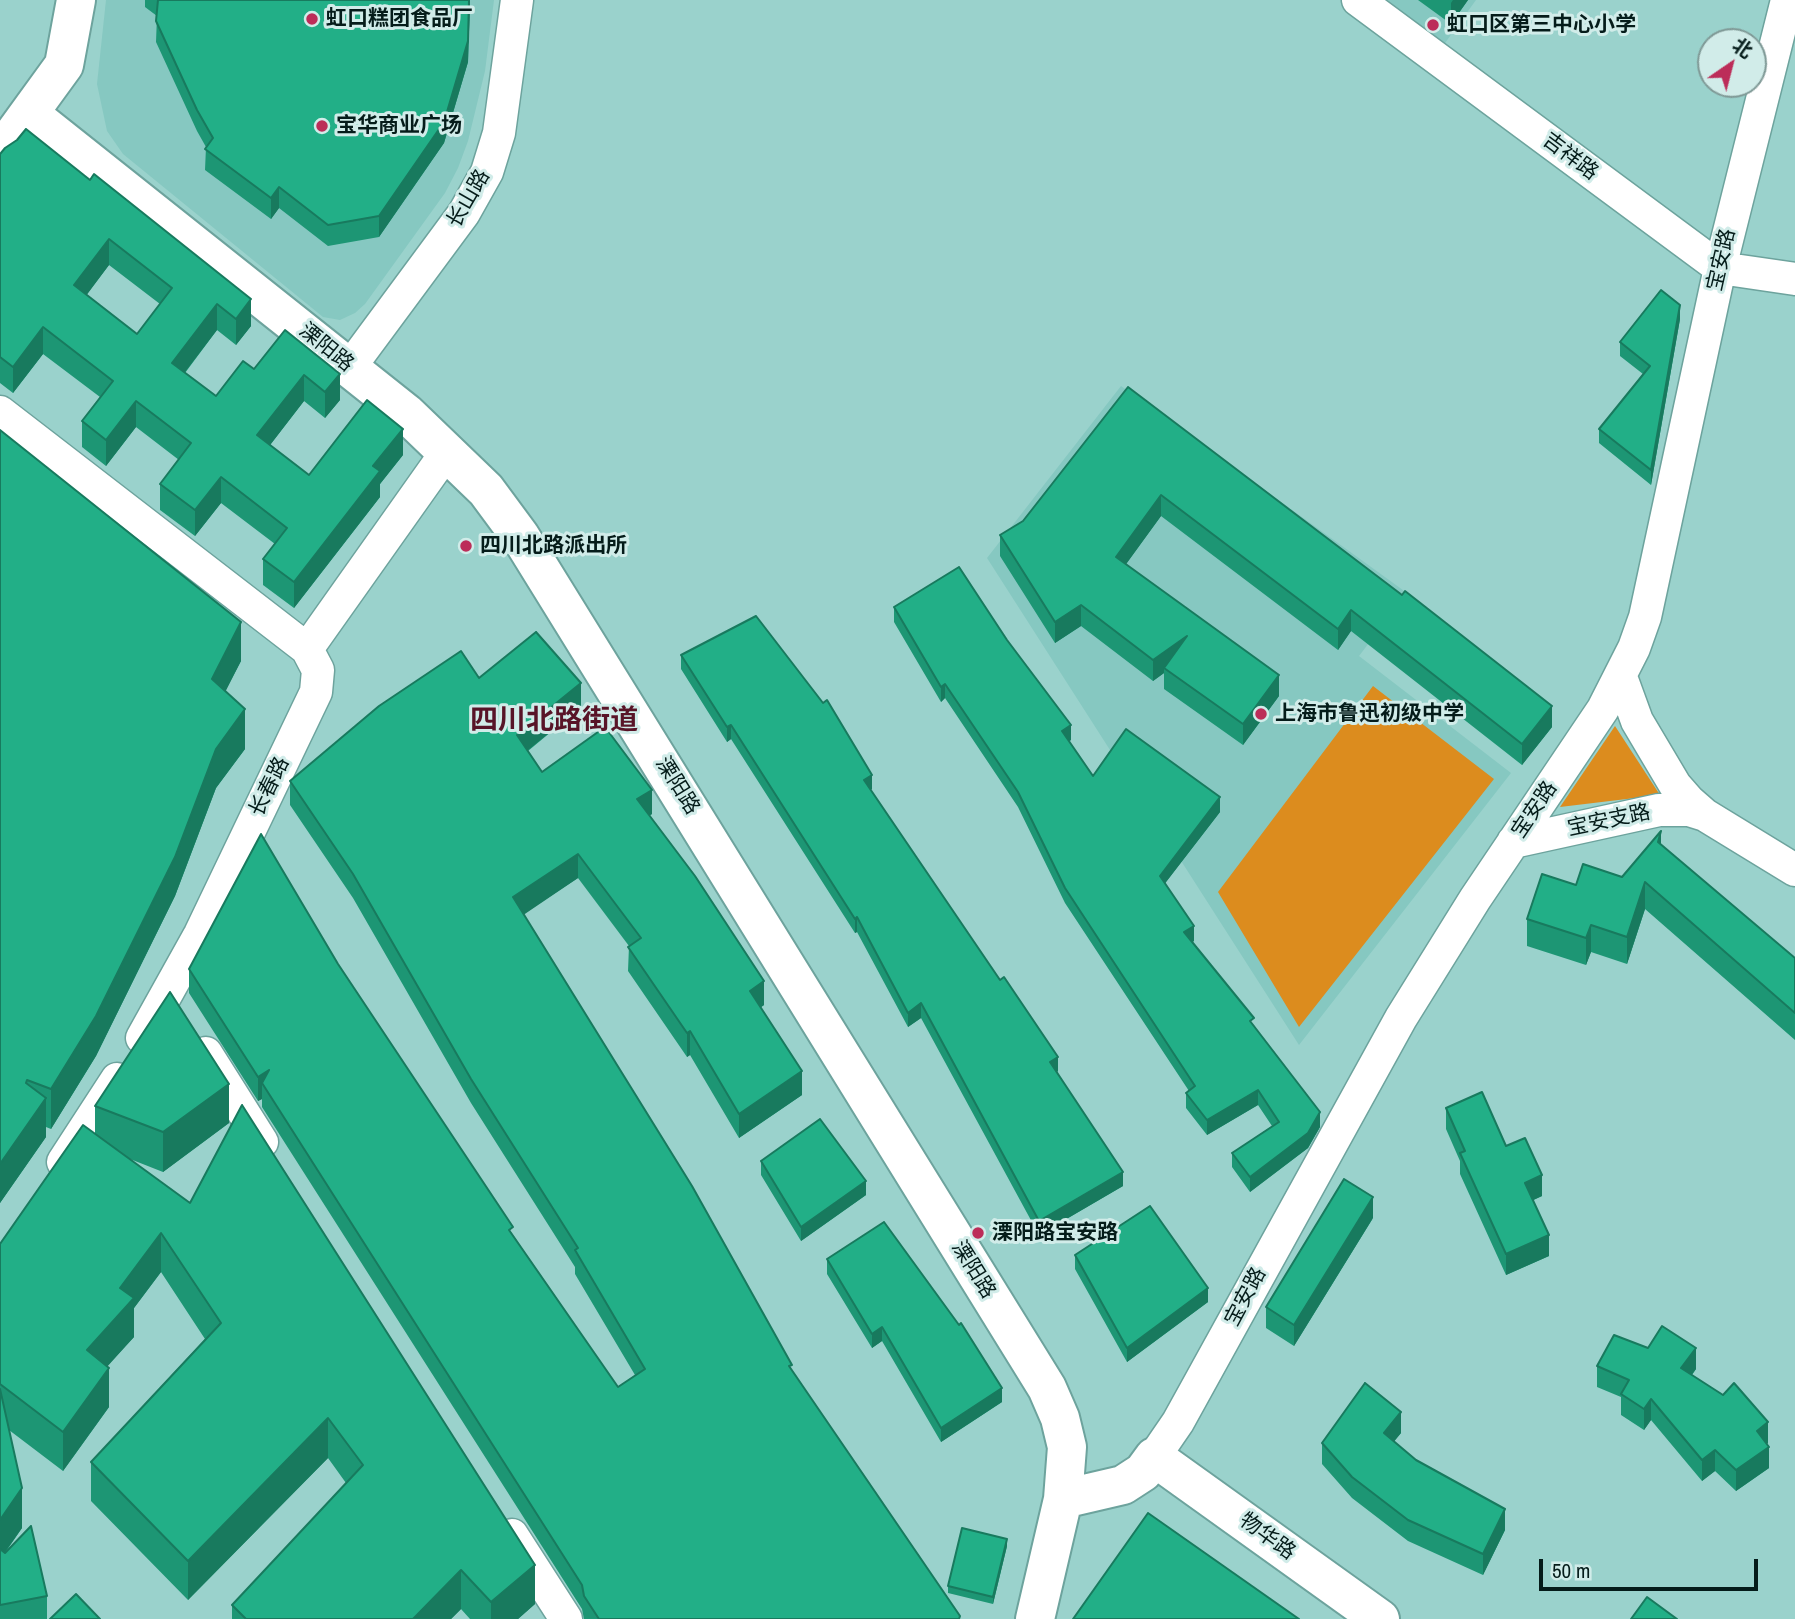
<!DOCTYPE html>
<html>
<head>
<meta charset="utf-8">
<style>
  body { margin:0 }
  #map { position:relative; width:1795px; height:1619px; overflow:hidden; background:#9ad2cc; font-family:"Archivo Narrow","Noto Sans SC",sans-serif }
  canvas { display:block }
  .north { position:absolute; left:1697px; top:28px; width:70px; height:70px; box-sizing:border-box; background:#d1ece9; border:2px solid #7f9996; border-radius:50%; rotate:35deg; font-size:19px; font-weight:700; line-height:28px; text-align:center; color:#051c1a }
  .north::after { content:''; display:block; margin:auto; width:24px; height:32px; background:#bc2d59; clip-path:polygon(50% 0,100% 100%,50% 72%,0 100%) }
  .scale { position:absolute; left:1539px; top:1559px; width:219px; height:32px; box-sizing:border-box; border:4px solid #051c1a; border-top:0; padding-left:9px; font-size:21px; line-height:24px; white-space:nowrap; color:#051c1a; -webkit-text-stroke:5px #d1ece9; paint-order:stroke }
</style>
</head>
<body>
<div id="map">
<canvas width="1795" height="1619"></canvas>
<div class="north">北</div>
<div class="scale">50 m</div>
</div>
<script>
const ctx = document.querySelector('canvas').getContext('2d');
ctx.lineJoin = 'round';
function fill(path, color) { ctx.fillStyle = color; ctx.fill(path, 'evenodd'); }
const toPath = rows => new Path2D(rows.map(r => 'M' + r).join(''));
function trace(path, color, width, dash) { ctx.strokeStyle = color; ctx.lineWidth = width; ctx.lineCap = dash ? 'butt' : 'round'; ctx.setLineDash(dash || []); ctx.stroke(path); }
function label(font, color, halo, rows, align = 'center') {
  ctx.font = font + ' "Archivo Narrow","Noto Sans SC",sans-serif'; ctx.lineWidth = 6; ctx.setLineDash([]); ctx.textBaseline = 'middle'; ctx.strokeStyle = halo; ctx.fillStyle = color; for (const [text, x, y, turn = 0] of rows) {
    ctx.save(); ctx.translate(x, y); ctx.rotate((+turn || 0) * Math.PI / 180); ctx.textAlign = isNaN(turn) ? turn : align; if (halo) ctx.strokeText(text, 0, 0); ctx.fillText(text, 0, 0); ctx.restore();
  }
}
const built = toPath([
  [106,0,494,0,485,71,468,141,458,168,445,193,365,304,355,313,340,320,323,317,123,154,107,131,97,84],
  [1373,0,1476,0,1440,50],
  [1121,386,1407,593,1359,656,1511,773,1299,1045,987,558]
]);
const green = toPath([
  [1373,686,1494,779,1299,1027,1218,892],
  [1615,726,1660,795,1560,807]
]);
const minor = toPath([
  [1358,0,1720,268,1795,279],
  [350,367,464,213,487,172,499,133,517,0],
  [0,412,307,649,318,670,316,692,200,934,142,1038],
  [307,649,448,450],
  [1621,677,1637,721,1675,785,1689,801,1705,815,1795,870],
  [1513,842,1659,810,1689,810,1705,815],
  [206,1053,262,1142],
  [63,1162,117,1079],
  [1154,1457,1178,1422,1401,1018,1475,899,1603,709,1634,648,1645,617,1720,268,1787,0],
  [512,1535,566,1619]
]);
const tertiary = toPath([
  [30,114,406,413,486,490,520,536,1047,1388,1060,1418,1067,1447,1063,1499,1035,1619],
  [1063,1499,1123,1485,1143,1472,1154,1457,1380,1619]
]);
const secondary = toPath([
  [0,153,64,65,76,0]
]);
const wall = toPath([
  [145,0,470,0,468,62,444,143,379,237,328,246,279,208,271,219,205,170,206,147,197,131,156,42,157,16,145,7],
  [1418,0,1468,0,1451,24],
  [0,154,251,326,236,345,217,330,185,373,216,396,254,369,285,330,340,400,325,418,304,401,270,445,309,475,403,455,380,484,380,497,294,608,263,585,263,559,275,544,221,503,195,536,160,510,160,484,179,460,136,427,106,466,82,447,82,421,100,397,43,354,13,393,0,383],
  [109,265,160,304,137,334,86,295],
  [1680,319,1651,485,1599,443,1599,429,1643,374,1620,356,1620,342],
  [1128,387,1402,595,1552,727,1522,765,1351,631,1338,650,1161,516,1126,564,1279,696,1243,745,1164,689,1164,673,1153,681,1081,626,1055,643,1000,556,1000,535,1023,521],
  [0,430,241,661,225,691,245,749,216,788,175,896,96,1056,51,1129,46,1127,46,1137,0,1203],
  [894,607,1071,740,1069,741,1093,776,1220,812,1165,883,1194,941,1192,942,1254,1026,1320,1127,1308,1148,1250,1192,1232,1167,1232,1153,1272,1126,1258,1105,1207,1135,1186,1108,1186,1093,1189,1091,1065,903,1018,807,945,698,941,702,894,622],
  [681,655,872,789,870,790,1058,1071,1057,1072,1123,1186,1039,1235,921,1018,908,1027,857,932,855,933,731,739,727,742,681,669],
  [479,678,581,707,528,751,542,772,652,814,650,815,764,1005,761,1007,802,1095,739,1138,690,1055,687,1057,628,971,629,946,578,878,523,914,792,1371,960,1619,584,1619,582,1609,262,1107,262,1099,258,1101,189,993,189,969,338,964,513,1235,618,1387,635,1375,575,1274,575,1267,471,1103,353,898,290,805,290,781],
  [1661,845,1795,958,1795,1040,1645,909,1627,964,1591,952,1586,965,1527,946,1527,919,1576,885,1622,877],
  [95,1106,229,1123,163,1172,130,1159,535,1604,518,1619,470,1619,461,1609,451,1619,232,1619,232,1605,346,1483,328,1458,188,1600,91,1501,91,1462,205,1339,161,1272,134,1308,134,1337,107,1366,109,1407,63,1471,9,1430,22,1528,5,1553,47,1596,47,1619,0,1619,0,1244,95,1134],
  [1446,1108,1542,1196,1533,1200,1549,1256,1506,1275,1460,1174,1460,1161,1446,1129],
  [761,1161,866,1195,801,1241,761,1175],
  [1373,1218,1294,1346,1266,1328,1266,1307],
  [1075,1255,1208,1302,1127,1362,1075,1269],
  [827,1259,1002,1402,941,1442,882,1341,872,1348,827,1274],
  [1597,1366,1696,1369,1692,1375,1768,1443,1767,1444,1769,1468,1736,1491,1715,1471,1702,1481,1651,1420,1644,1430,1621,1415,1621,1397,1597,1387],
  [1401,1433,1394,1441,1416,1460,1505,1530,1483,1575,1408,1541,1352,1498,1322,1464,1322,1443],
  [1007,1546,993,1604,948,1593,948,1586]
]);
const shadedWall = toPath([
  [469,0,470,0,468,62,444,143,379,237,379,216],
  [1453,0,1468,0,1451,24,1451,3],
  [279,187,279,208,271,219,271,198],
  [109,239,109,265,74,312,74,285],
  [251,299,251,326,236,345,236,319],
  [217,304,217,330,172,389,172,363],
  [1680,305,1680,319,1651,485,1651,470],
  [43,327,43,354,13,393,13,367],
  [340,374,340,400,325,418,325,392],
  [304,375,304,401,257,462,257,435],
  [136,401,136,427,106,466,106,440],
  [403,429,403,455,380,484,380,497,294,608,294,582,373,466],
  [221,477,221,503,195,536,195,510],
  [1161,495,1161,516,1116,578,1116,557],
  [1081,605,1081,626,1055,643,1055,622],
  [1351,610,1351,631,1338,650,1338,629],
  [241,622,241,661,212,718,212,679],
  [1187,636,1164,668,1164,673,1153,681,1153,660],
  [1279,675,1279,696,1243,745,1243,724],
  [581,683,581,707,517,759,517,735],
  [945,684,945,698,941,702,941,687],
  [1552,706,1552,727,1522,765,1522,744],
  [245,709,245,749,216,788,175,896,96,1056,51,1129,51,1089,216,749],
  [731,725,731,739,727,742,727,727],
  [1071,725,1071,740,1062,746,1062,731],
  [872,775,872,789,864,794,864,780],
  [652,790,652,814,637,823,637,799],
  [1220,797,1220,812,1160,890,1160,876],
  [1661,831,1661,858,1658,842],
  [578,854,578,878,513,922,513,897],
  [1645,882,1645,909,1627,964,1627,937],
  [857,917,857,932,855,933,855,919],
  [1591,925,1591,952,1586,965,1586,938],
  [1194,926,1194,941,1184,947,1184,932],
  [764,981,764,1005,750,1015,750,991],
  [921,1003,921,1018,908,1027,908,1013],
  [690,1031,690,1055,687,1057,687,1033],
  [1058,1057,1058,1071,1050,1076,1050,1062],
  [269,1070,262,1083,262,1099,258,1101,258,1077],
  [802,1071,802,1095,739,1138,739,1114],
  [229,1084,229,1123,163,1172,163,1132],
  [1258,1090,1258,1105,1207,1135,1207,1120],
  [46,1098,46,1137,0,1203,0,1164],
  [1320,1112,1320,1127,1308,1148,1250,1192,1250,1177],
  [1123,1172,1123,1186,1039,1235,1039,1221],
  [1542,1175,1542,1196,1525,1204,1525,1183],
  [866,1181,866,1195,801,1241,801,1227],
  [1373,1197,1373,1218,1294,1346,1294,1325],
  [161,1233,161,1272,134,1308,134,1337,87,1389,87,1350,120,1288],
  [1549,1235,1549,1256,1506,1275,1506,1254],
  [1208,1288,1208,1302,1127,1362,1127,1348],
  [882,1327,882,1341,872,1348,872,1334],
  [1696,1348,1696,1369,1681,1389,1681,1368],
  [109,1368,109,1407,63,1471,63,1432],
  [1002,1388,1002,1402,941,1442,941,1428],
  [1651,1399,1651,1420,1644,1430,1644,1409],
  [1401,1412,1401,1433,1384,1454,1384,1433],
  [328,1418,328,1458,188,1600,188,1561],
  [1768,1422,1768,1443,1757,1452,1757,1431],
  [1769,1447,1769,1468,1736,1491,1736,1470],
  [1715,1450,1715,1471,1702,1481,1702,1460],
  [22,1488,22,1528,0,1559,0,1520],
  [1505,1509,1505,1530,1483,1575,1483,1554],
  [1007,1539,1007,1546,993,1604,993,1597],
  [535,1565,535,1604,518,1619,491,1619,491,1602],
  [461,1570,461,1609,451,1619,413,1619]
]);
const building = toPath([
  [158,0,469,0,468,41,444,122,379,216,328,225,279,187,271,198,205,149,213,138,197,110,156,21,158,0],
  [26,129,90,180,94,174,251,299,236,319,217,304,172,363,216,396,243,361,254,369,285,330,340,374,325,392,304,375,257,435,309,475,367,400,403,429,373,466,380,471,294,582,263,559,287,528,221,477,195,510,160,484,191,443,136,401,106,440,82,421,113,381,43,327,13,367,0,357,0,154,5,148,17,140,26,129],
  [109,239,172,288,137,334,74,285,109,239],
  [1661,290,1680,305,1651,470,1599,429,1650,366,1620,342,1661,290],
  [1128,387,1402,595,1405,591,1552,706,1522,744,1351,610,1338,629,1161,495,1116,557,1279,675,1243,724,1164,668,1187,636,1153,660,1081,605,1055,622,1000,535,1023,521,1128,387],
  [0,430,241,622,212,679,245,709,216,749,175,857,96,1016,51,1089,27,1080,26,1083,46,1098,0,1164,0,430],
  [959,567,1007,640,1071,725,1062,731,1093,776,1126,729,1220,797,1160,876,1194,926,1184,932,1254,1018,1250,1021,1320,1112,1308,1133,1250,1177,1232,1153,1279,1122,1258,1090,1207,1120,1186,1093,1195,1086,1065,888,1018,792,945,684,941,687,894,607,959,567],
  [756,616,823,703,827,700,872,775,864,780,1000,980,1004,977,1058,1057,1050,1062,1123,1172,1039,1221,921,1003,908,1013,857,917,855,919,731,725,727,727,681,655,756,616],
  [536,632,581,683,517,735,542,772,605,727,652,790,637,799,695,876,764,981,750,991,802,1071,739,1114,690,1031,687,1033,628,947,641,938,578,854,513,897,692,1186,792,1365,789,1366,960,1616,959,1619,599,1619,584,1596,582,1585,262,1083,269,1070,258,1077,189,969,261,834,338,964,513,1227,509,1230,618,1387,645,1369,575,1250,578,1248,471,1079,353,874,290,781,379,706,461,651,479,678,536,632],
  [1661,831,1658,842,1795,958,1795,1013,1645,882,1627,937,1591,925,1586,938,1527,919,1542,874,1576,885,1583,864,1622,877,1661,831],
  [170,992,229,1084,163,1132,95,1106,170,992],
  [1482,1092,1506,1146,1525,1138,1542,1175,1525,1183,1549,1235,1506,1254,1460,1153,1465,1151,1446,1108,1482,1092],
  [242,1105,535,1565,491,1602,461,1570,413,1619,246,1619,232,1605,363,1465,328,1418,188,1561,91,1462,221,1323,161,1233,120,1288,134,1298,87,1350,109,1368,63,1432,0,1384,0,1244,83,1125,190,1203,242,1105],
  [820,1119,866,1181,801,1227,761,1161,820,1119],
  [1344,1179,1373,1197,1294,1325,1266,1307,1344,1179],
  [1150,1206,1208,1288,1127,1348,1075,1255,1150,1206],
  [884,1222,959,1325,961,1323,1002,1388,941,1428,882,1327,872,1334,827,1259,884,1222],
  [1662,1326,1696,1348,1681,1368,1723,1395,1734,1383,1768,1422,1757,1431,1769,1447,1736,1470,1715,1450,1702,1460,1651,1399,1644,1409,1621,1394,1629,1380,1597,1366,1614,1335,1648,1348,1662,1326],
  [1365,1383,1401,1412,1384,1433,1416,1460,1505,1509,1483,1554,1408,1520,1352,1477,1322,1443,1365,1383],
  [0,1389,22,1488,0,1520,0,1389],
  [1148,1513,1299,1619,1073,1619,1148,1513],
  [31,1526,47,1596,0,1605,0,1549,5,1553,31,1526],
  [962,1528,1007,1539,993,1597,948,1586,962,1528],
  [76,1594,100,1619,50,1619,76,1594],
  [1647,1597,1677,1619,1631,1619,1647,1597]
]);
const markers = [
  [312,19,7,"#bc2d59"],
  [1433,25,7,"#bc2d59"],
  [322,126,7,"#bc2d59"],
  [466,546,7,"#bc2d59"],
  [1261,714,7,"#bc2d59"],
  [978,1233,7,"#bc2d59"]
];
const poiNames = [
  ["虹口糕团食品厂",326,19],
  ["虹口区第三中心小学",1447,25],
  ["宝华商业广场",336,126],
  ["四川北路派出所",480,546],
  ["上海市鲁迅初级中学",1275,714],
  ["溧阳路宝安路",992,1233]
];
const streetNames = [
  ["吉祥路",1570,157,37],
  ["长山路",469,199,-60],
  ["宝安路",1722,260,-77],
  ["溧阳路",326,348,39],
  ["溧阳路",677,786,58],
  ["长春路",270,787,-64],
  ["宝安路",1535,810,-56],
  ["宝安支路",1609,821,-12],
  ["溧阳路",973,1270,58],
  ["宝安路",1246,1297,-62],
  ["物华路",1267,1537,36]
];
const districtNames = [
  ["四川北路街道",554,721]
];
fill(built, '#86c8c1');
fill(green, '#dc8c1e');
trace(minor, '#6da39d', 35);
trace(tertiary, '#6da39d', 42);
trace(secondary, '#6da39d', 42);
trace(minor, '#fff', 32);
trace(tertiary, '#fff', 38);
trace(secondary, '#fff', 38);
fill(wall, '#1d9674');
fill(shadedWall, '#187a5e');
fill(building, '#22af87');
trace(building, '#187a5e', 2);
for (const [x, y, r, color] of markers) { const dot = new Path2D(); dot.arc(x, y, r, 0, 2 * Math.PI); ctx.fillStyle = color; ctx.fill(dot); trace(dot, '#d1ece9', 2.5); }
label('bold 21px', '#051c1a', '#d1ece9', poiNames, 'left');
label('21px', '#051c1a', '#d1ece9', streetNames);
label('bold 28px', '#581428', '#d1ece9', districtNames);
</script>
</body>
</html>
